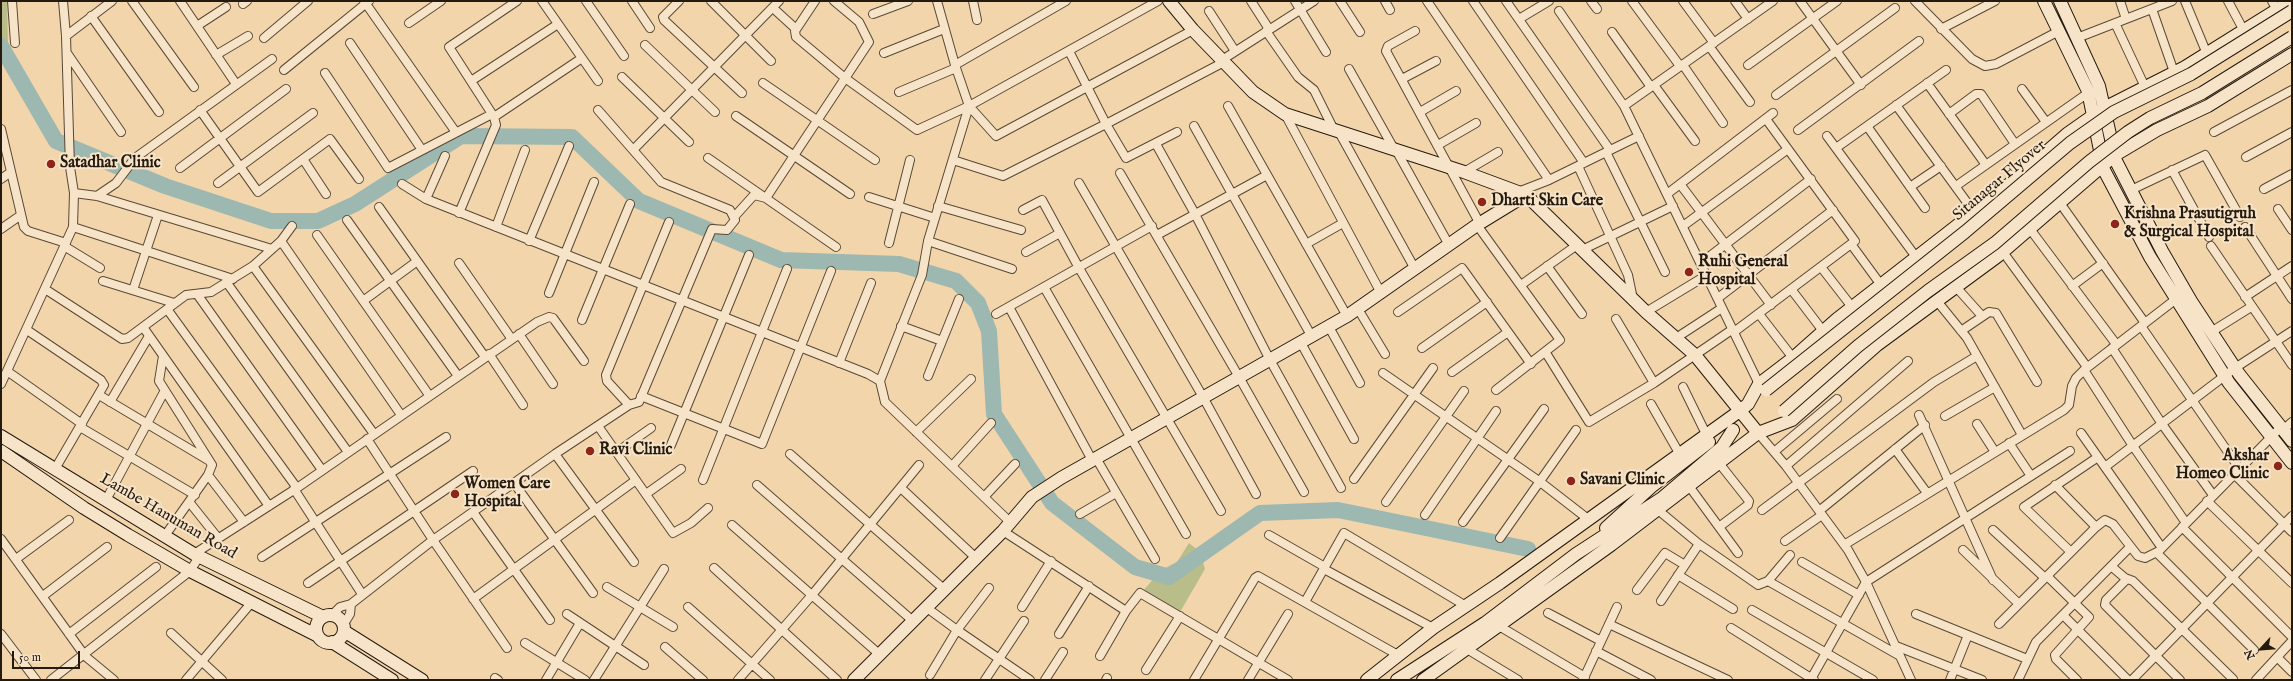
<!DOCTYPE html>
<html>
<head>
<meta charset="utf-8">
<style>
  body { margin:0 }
  #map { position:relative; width:2293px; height:681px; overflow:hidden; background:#f2d5ab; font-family:"IM FELL English",serif }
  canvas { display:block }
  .frame { position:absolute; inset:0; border:2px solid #241a0f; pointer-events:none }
  .north { position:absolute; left:2241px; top:629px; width:40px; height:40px; -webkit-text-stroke:3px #f7e4c8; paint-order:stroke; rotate:244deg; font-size:11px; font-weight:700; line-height:16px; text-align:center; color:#241a0f }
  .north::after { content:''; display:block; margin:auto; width:14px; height:18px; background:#241a0f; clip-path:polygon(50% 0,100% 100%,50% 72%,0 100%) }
  .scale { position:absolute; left:12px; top:651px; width:68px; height:18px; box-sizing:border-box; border:2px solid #241a0f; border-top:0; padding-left:5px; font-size:12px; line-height:14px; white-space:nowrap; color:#241a0f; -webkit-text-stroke:3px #f7e4c8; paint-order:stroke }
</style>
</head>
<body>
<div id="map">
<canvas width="2293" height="681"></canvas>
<div class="frame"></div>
<div class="north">N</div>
<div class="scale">50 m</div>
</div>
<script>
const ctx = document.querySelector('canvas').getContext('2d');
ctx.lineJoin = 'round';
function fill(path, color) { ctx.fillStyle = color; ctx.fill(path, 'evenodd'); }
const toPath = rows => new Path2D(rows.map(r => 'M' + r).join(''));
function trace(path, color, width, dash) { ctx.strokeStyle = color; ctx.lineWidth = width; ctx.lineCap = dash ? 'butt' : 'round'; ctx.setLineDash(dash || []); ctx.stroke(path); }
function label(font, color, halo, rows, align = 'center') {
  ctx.font = font + ' "IM FELL English",serif'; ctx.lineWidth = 4; ctx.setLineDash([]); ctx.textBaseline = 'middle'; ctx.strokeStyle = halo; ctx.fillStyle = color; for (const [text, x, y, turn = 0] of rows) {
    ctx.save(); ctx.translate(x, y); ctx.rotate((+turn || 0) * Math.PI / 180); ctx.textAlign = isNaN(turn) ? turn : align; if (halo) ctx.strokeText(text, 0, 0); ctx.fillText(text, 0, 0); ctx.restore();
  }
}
const green = toPath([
  [1,1,7,1,8,43,1,42],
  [1189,543,1200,552,1205,569,1180,612,1143,591,1161,570,1177,562]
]);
const river = toPath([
  [1,46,56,141,165,186,271,221,318,221,355,204,461,136,572,137,639,201,781,260,899,264,956,281,978,303,989,331,994,414,1052,503,1135,567,1169,577,1260,513,1338,510,1528,549]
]);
const street = toPath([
  [12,1,15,43],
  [132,1,194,87],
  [180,1,236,84],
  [364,1,455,131],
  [542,1,598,81],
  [586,1,624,56],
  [632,1,650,28],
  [679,1,663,17,664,20,742,93],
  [711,1,771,61],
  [815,1,795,31,796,37,845,78,917,130,969,106,1158,1],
  [973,1,977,20],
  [1251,1,1269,29],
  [1295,1,1326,52],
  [1340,1,1360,32],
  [1385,1,1390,10],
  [1427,1,1549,180],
  [1473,1,1584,163],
  [1506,1,1610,150],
  [1591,1,1597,9],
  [1632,1,1680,66],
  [1683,1,1714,43],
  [1735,1,1748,19],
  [1800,1,1861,85],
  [1915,1,1972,59,1985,66,1996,64,2059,31],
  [2120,1,2126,19],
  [2185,1,2207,54],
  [2228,1,2244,31],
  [2272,1,2277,10],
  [243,4,247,1],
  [773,8,796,29],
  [2152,9,2174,72],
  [1209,11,1235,51],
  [1559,11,1624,106,1759,384],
  [873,14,908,1],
  [91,16,159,112],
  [1519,19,1549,1],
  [409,23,441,1],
  [2115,23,2145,87],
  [197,26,226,7],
  [1941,29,1995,1],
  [1266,31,1298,77,1314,90,1334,130],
  [1415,31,1388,46,1386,51,1480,224],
  [1612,32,1651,87],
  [66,36,112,1],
  [264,38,308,1],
  [2077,38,2172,1],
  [350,43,422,150],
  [645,45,715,112],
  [1709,46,1750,102],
  [1069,51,1106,124,1126,158,1177,132],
  [67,53,121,132],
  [884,53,944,29],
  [216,55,248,36],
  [1222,60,1314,1],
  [955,65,1066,1],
  [1683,65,1723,123],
  [1748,65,1837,1],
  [1349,69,1394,149],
  [284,70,369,1],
  [325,73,388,168,492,114],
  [622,77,689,142],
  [1402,79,1436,61],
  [471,81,558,24],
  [763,83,875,160],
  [1927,83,1986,165],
  [1654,85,1695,141],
  [2022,89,2046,122],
  [899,92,956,68],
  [1776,95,1895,8],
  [1896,105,1974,212],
  [969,106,996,136,1193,30],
  [1228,106,1347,316],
  [1624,106,1773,1],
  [200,110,258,192,330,139,359,179],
  [1420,112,1456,91],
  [1285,114,1381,293],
  [1949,114,1976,94,1981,94,2015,144],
  [736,116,850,194],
  [494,117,582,58],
  [1194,126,1312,337],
  [1867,126,1925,208],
  [1,129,24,227,28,231,66,243],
  [1798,130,1919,41],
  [1339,132,1415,269],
  [2214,132,2292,90],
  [1827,136,1916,257],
  [1156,144,1195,214,1270,360,1341,488],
  [1438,145,1476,123],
  [1836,148,1946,70],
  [634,149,779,1],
  [1396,150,1449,245],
  [1606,152,1665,272],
  [2246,157,2292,132],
  [708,158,836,247],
  [303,159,326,194],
  [953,160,1003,176,1106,124,1224,62],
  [1578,166,1628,275,1633,299],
  [180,168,286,89],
  [2172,170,2209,237],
  [1464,172,1498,152],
  [1120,173,1239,377,1304,492],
  [1,179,11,172],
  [218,183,313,113],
  [1079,183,1203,397,1256,494],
  [402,184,426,199,868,374,880,381,885,402,1010,522],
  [1680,184,1771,305],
  [1956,186,2088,93],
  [1910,187,1941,166],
  [2264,189,2292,174],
  [2131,190,2205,155,2240,217],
  [1518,192,1549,180,1639,136],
  [74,193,97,196,272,249],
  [1667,194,1773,113],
  [97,196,116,183,135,158,272,59],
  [869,197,935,218],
  [426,199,445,156],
  [2060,203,2145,323],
  [938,206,1021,230],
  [379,207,485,357],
  [2278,209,2292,230],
  [1023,210,1042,200,1079,268,1221,511],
  [459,213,496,125,494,117,449,47,517,1],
  [735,216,754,195,766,198,869,42,859,22,834,1],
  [347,220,458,376],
  [1477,225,1560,340,1496,390],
  [1683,226,1788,149],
  [73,227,233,279],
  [496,227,525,150],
  [2245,227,2292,299],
  [1,229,21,215],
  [2030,229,2116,344],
  [317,235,429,395],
  [1157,235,1267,175],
  [281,241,401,415],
  [529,241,569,146],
  [928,241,1012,269],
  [889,243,910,160],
  [1306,244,1343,223],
  [1851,244,1881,285],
  [64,246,100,268],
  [2211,246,2292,365],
  [1582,250,1673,206],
  [1026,252,1060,233],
  [2003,252,2087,367],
  [459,263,511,338],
  [1701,263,1811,179],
  [253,266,374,434],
  [1547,266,1582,314],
  [1821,267,1852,307],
  [103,281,174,303],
  [227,283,348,452],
  [1521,285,1577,245],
  [2072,286,2103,263],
  [1044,287,1186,534],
  [1956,287,1982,316],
  [45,289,122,339,128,338,186,295,211,292,253,266,281,241,292,226],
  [1791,289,1823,331],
  [133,290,158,215],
  [549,293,594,182],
  [197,294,322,470],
  [2245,297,2292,266],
  [1718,298,1833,210],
  [363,301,416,262],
  [1937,301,1967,338,2022,435],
  [1009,307,1092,460],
  [167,309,297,488],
  [1358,309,1385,354],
  [1398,312,1462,268,1531,364],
  [1646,312,1707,275],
  [996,314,1152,226],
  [1759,314,1793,358],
  [1616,319,1654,383],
  [582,320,630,204],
  [901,326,942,341],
  [2141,326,2239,468],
  [143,327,269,506],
  [1329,327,1360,383],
  [27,330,101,380,104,385,55,469],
  [1961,331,1989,312,1996,313,2037,382],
  [1734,332,1855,241,1766,119],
  [2211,332,2251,307],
  [519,334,553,384],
  [1676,338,1722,308],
  [1301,343,1354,439],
  [1422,348,1487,302],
  [2112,348,2162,424,2213,495],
  [1546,353,1589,422,1654,383,1733,329],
  [489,354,523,405],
  [163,356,159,381,212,465,208,475,164,537],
  [839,363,871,283],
  [2084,370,2133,446,2186,523],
  [7,371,82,424],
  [1452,372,1508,332],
  [1383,373,1539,481,1588,519],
  [928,376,959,299],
  [880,381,922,275,928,241,969,106,955,65,937,1],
  [1,384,73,227,74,193,70,167,66,36,63,1],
  [1683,387,1707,436],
  [99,395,208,460],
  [641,396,762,444,831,271],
  [110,402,149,336],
  [1651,404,1679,453],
  [629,405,607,381,606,375,669,222],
  [1919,415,1993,580],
  [1945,416,1995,387],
  [1977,424,1995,452],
  [598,426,673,533,691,523,708,508],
  [80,427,195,495],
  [2283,430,2292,422],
  [916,432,971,379],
  [1758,433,1786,466,1848,550,1866,582,1911,680],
  [2081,433,2162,548],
  [367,439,433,540,507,648],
  [2009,443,2031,476],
  [671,445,749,255],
  [1895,449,1927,493],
  [617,452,651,428],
  [1774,452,1837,399],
  [555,454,634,562],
  [790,454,945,590],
  [1096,458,1155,559],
  [953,465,991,423],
  [1786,466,1908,361],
  [2105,467,2235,368,2292,331],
  [2234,474,2292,532],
  [208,475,244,522],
  [1354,479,1433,368],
  [703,480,787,269],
  [514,483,593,593],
  [757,485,913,621],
  [2055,485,2096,527],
  [1689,486,1738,553],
  [294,489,362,594],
  [902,489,976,558],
  [646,494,681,469],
  [985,496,1015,464],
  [106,500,164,392],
  [2207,501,2292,583],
  [1386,502,1464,391],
  [190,503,218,538],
  [1658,510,1699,544,1758,585,1768,581,1790,555],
  [1762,510,1934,382,1977,356],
  [1819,511,1925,425],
  [473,512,550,620],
  [1080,514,1116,493],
  [1425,515,1496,411],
  [1463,522,1544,409],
  [732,525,879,654],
  [1719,527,1748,505,1749,501,1719,463],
  [2182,527,2292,637],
  [1993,530,2045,578],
  [1003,531,1126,611],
  [1269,535,1325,567],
  [1500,538,1576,430],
  [1,539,85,656,114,680],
  [1785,541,1822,515],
  [1844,545,2064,410,2069,405,2072,386,2076,378,2084,370,2180,296],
  [1963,550,2019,604],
  [2071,552,2024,507,2098,457],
  [2157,553,2254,650],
  [194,554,297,488,537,322,549,317,553,318,584,361],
  [262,557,446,437],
  [16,559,69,520],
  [1802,562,1859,595],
  [2111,566,2125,578,2133,581,2233,679],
  [714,568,837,680],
  [1324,569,1433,628],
  [1678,575,1733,609],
  [2047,576,2089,617,2055,655,2056,659,2077,680],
  [2127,579,2106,600,2105,605,2180,680],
  [1768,581,1900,656],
  [308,583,473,471],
  [607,587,673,627],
  [1637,590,1665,553,1685,565],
  [43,596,107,547],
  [473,599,636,480],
  [1661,601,1699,544],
  [1305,602,1344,533,1466,606],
  [351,604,433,540,555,454,629,405,639,402,712,229,727,230,735,220,730,210,661,182,598,110],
  [688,607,770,680],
  [1022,607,1051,561],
  [927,608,957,630,1030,680],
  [1752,610,1873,680],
  [1548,613,1601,641],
  [567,614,644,665],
  [1916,614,2027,659],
  [332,615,340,607,351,604,350,614,344,624],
  [2063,615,2128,680],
  [1609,624,1728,680],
  [1999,624,2096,527,2105,520,2113,524,2138,556,2145,558,2159,551,2281,427],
  [1499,626,1585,677],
  [1731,628,1814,680],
  [171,633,222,680],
  [1,634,36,680],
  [69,634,156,567],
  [1059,634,1089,586],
  [525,643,585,680],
  [1896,646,1982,680],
  [665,647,703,680],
  [1467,649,1518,680],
  [1596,651,1651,680],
  [1100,656,1126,611,1140,593,1288,680],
  [2277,657,2292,672],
  [1146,670,1180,616],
  [930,675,957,630,989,588],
  [495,678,498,680],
  [1811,679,1866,582,2070,451],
  [51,680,190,571,199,557],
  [186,680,252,602],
  [546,680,580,623],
  [594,680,664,569],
  [738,680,812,595,919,465],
  [985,680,1024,621],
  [1045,680,1063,652],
  [1106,680,1107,678],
  [1194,680,1255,578,1258,576,1398,655],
  [1248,680,1288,614],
  [1583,680,1617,607],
  [1950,680,1968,635],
  [2018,680,2036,642,2130,547],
  [2132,680,2292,516],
  [2256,680,2292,641]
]);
const secondary = toPath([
  [1169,1,1193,30,1253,92,1285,114,1464,172,1526,195,1646,312,1695,355,1758,433],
  [2044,1,2088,91,2104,170,2150,257,2229,383,2292,463],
  [2060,1,2099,86,2116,161,2162,251,2191,301,2239,374,2292,441],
  [1,436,194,554,323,617],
  [1,451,84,508,128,535,190,571,318,636],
  [1606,528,1651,487,1709,442],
  '316 629a14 14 0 1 1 28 0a14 14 0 1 1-28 0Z',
  [344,631,422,680],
  [332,642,392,680],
  [854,680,1003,531,1032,497,1061,478,1347,316,1477,225,1526,195],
  [1367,680,1433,628,1500,583,1741,410,1748,404,1759,384,1793,358,1837,319,1999,193,2067,134,2104,108,2185,67,2291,1],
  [1397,680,1485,623,1576,554,1662,498,1722,447,1733,430],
  [1423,680,1611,545,1758,433,1792,420,1877,345,1998,256,2115,155,2157,130,2208,106,2292,54]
]);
const secondaryBridge = toPath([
  [1766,390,1965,232,2070,143,2114,112,2191,74,2292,11],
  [1784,411,1858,346,1928,291,1995,243,2089,162,2128,132,2150,118,2202,93,2292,37]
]);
const markers = [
  [51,164,5,"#8f2418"],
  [1482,202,5,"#8f2418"],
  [2115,224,5,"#8f2418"],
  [1689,272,5,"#8f2418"],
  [590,451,5,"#8f2418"],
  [2278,466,5,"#8f2418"],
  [1571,481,5,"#8f2418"],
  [455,494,5,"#8f2418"]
];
const poiNames = [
  ["Satadhar Clinic",60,164],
  ["Dharti Skin Care",1491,202],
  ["Krishna Prasutigruh",2124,215],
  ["& Surgical Hospital",2124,233],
  ["Ruhi General",1698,263],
  ["Hospital",1698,281],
  ["Ravi Clinic",599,451],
  ["Akshar",2269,457,"right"],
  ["Homeo Clinic",2269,475,"right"],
  ["Savani Clinic",1580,481],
  ["Women Care",464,485],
  ["Hospital",464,503]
];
const streetNames = [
  ["Sitanagar Flyover",2000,181,-40],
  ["Lambe Hanuman Road",168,517,30]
];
fill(green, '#b9bd89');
trace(river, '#9db7b1', 16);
trace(street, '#584936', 10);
trace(secondary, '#241a0f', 14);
trace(street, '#f7e4c8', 8);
trace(secondary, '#f7e4c8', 12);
trace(secondaryBridge, '#241a0f', 14, []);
trace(secondaryBridge, '#f7e4c8', 12);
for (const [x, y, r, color] of markers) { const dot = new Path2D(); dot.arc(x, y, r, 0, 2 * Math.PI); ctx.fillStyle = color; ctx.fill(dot); trace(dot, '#f7e4c8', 1.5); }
label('bold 16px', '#241a0f', '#f7e4c8', poiNames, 'left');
label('16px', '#241a0f', '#f7e4c8', streetNames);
</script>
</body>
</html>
